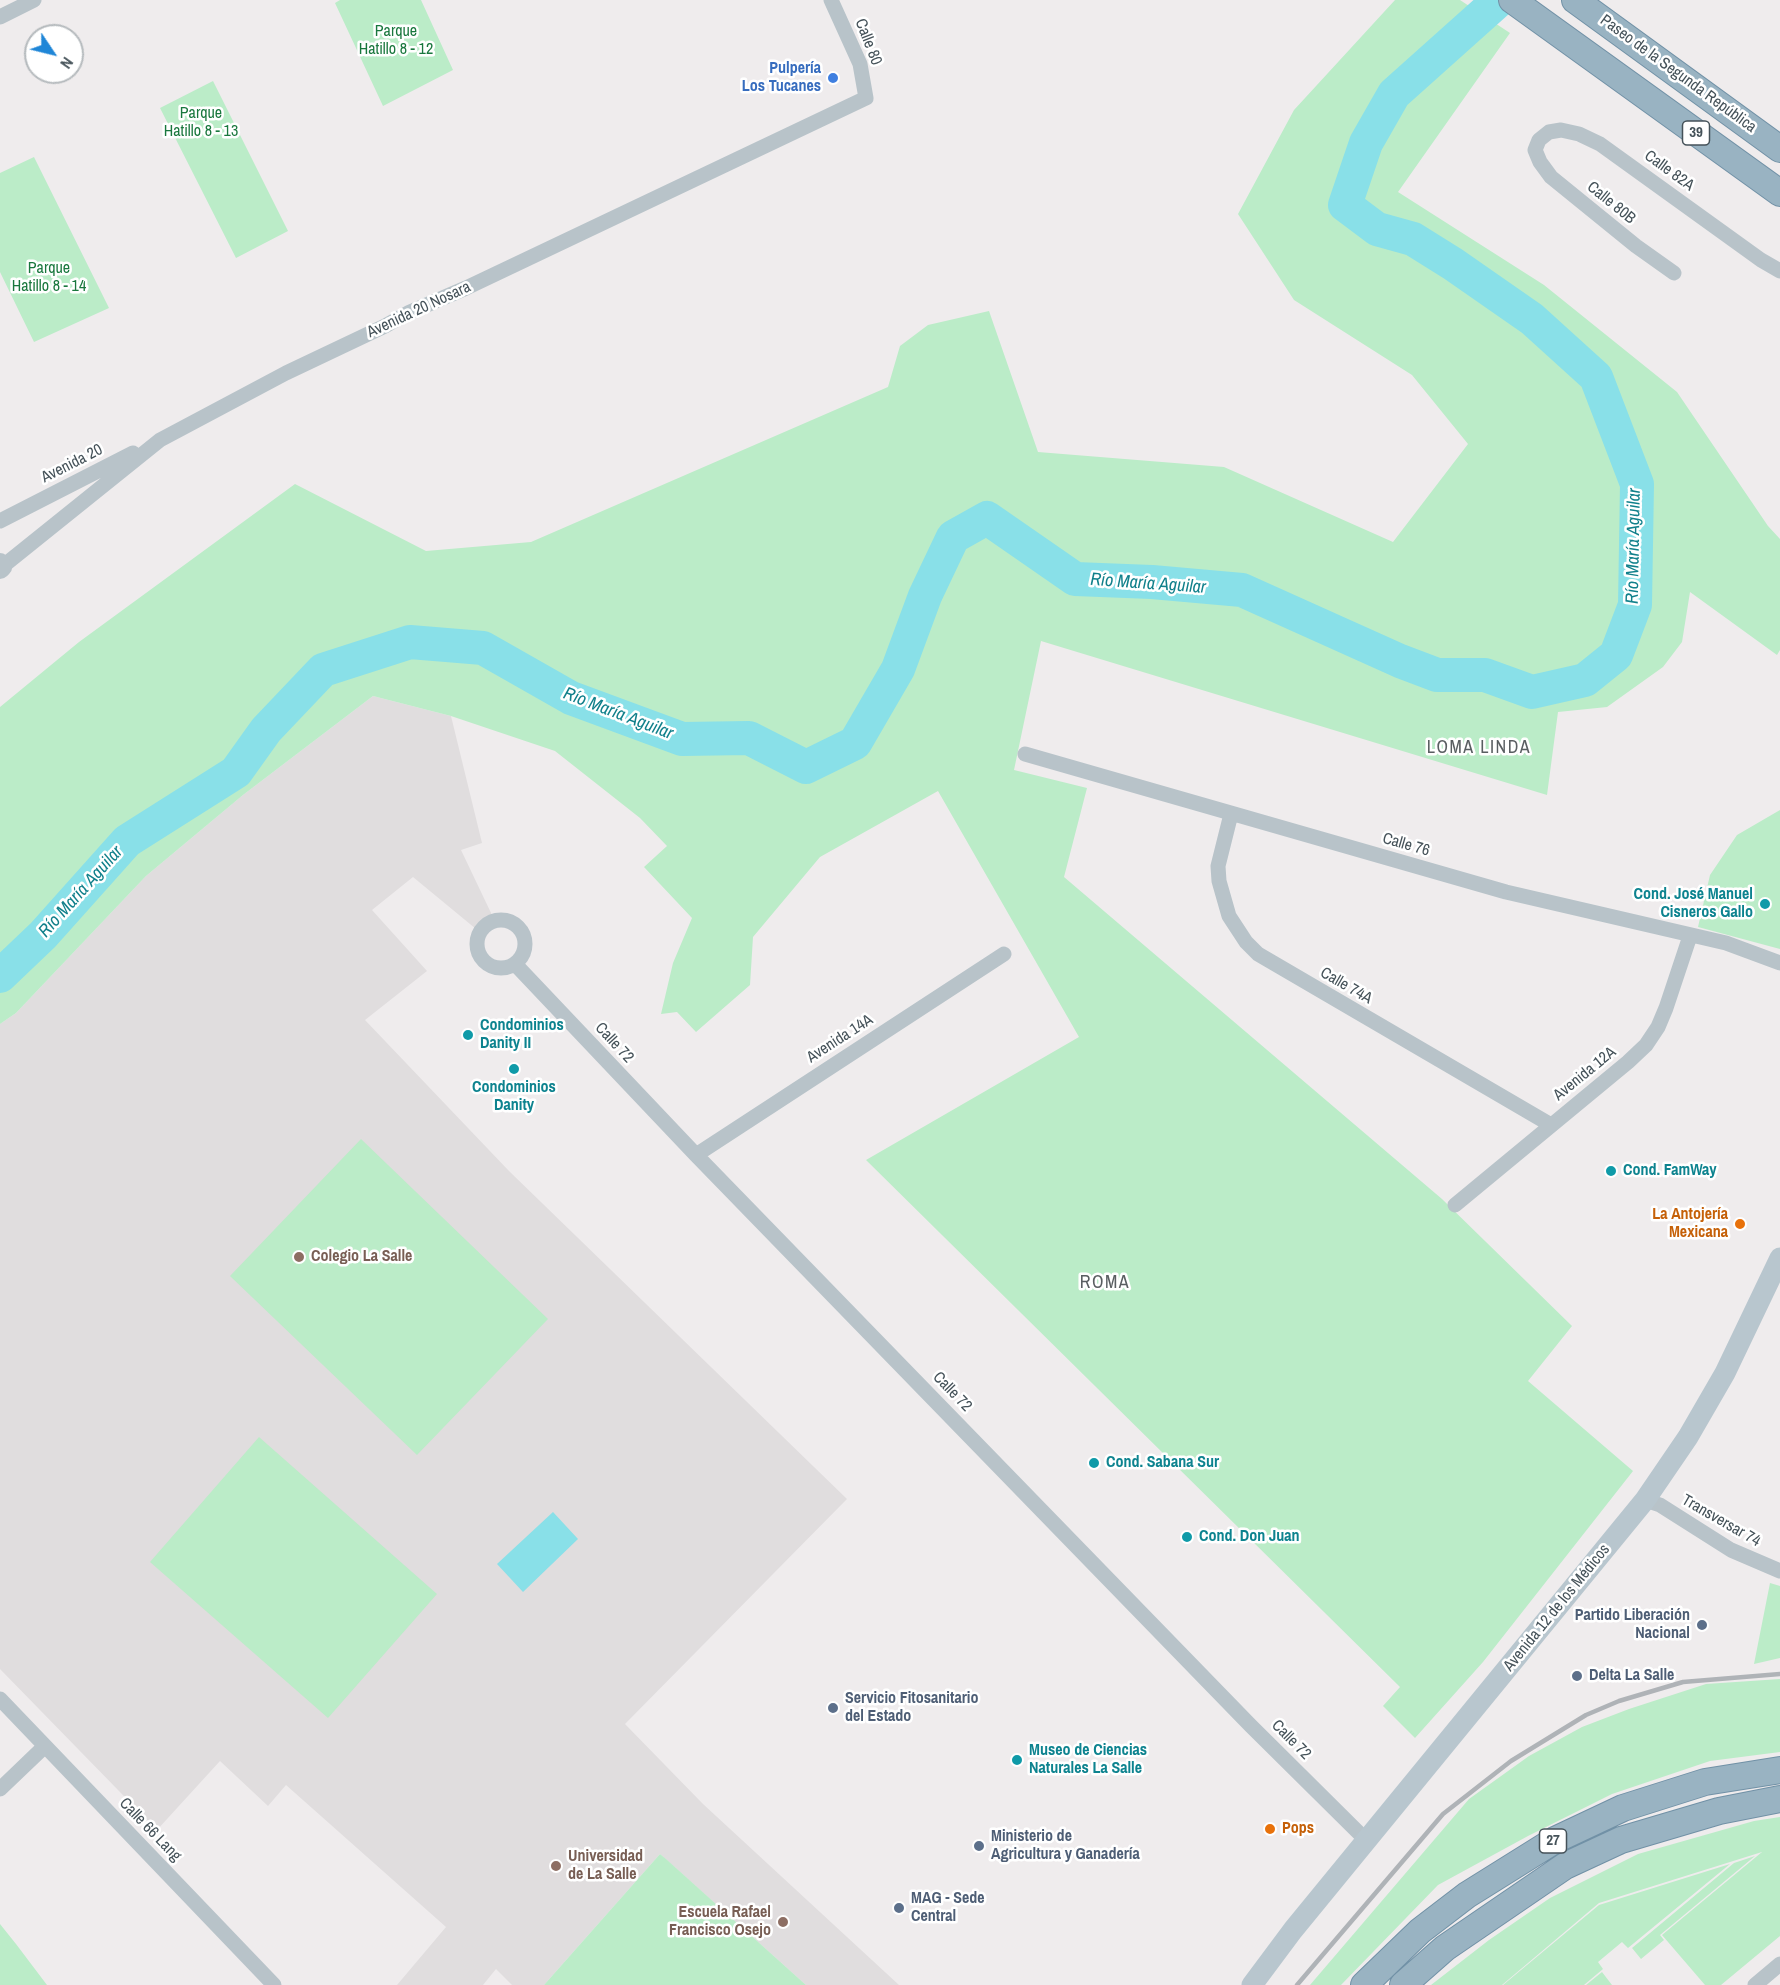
<!DOCTYPE html>
<html>
<head>
<meta charset="utf-8">
<style>
  body { margin:0 }
  #map { position:relative; width:1780px; height:1985px; overflow:hidden; background:#efeced; font-family:"Archivo Narrow",sans-serif }
  canvas { display:block }
  .north { position:absolute; left:24px; top:24px; width:60px; height:60px; box-sizing:border-box; background:#fff; border:2px solid #b5babd; border-radius:50%; rotate:125deg; font-size:16px; font-weight:700; line-height:24px; text-align:center; color:#455259 }
  .north::after { content:''; display:block; margin:auto; width:21px; height:27px; background:#1f86d7; clip-path:polygon(50% 0,100% 100%,50% 72%,0 100%) }
</style>
</head>
<body>
<div id="map">
<canvas width="1780" height="1985"></canvas>
<div class="north">N</div>
</div>
<script>
const ctx = document.querySelector('canvas').getContext('2d');
ctx.lineJoin = 'round';
function fill(path, color) { ctx.fillStyle = color; ctx.fill(path, 'evenodd'); }
const toPath = rows => new Path2D(rows.map(r => 'M' + r).join(''));
function trace(path, color, width, dash) { ctx.strokeStyle = color; ctx.lineWidth = width; ctx.lineCap = dash ? 'butt' : 'round'; ctx.setLineDash(dash || []); ctx.stroke(path); }
function label(font, color, halo, rows, align = 'center') {
  ctx.font = font + ' "Archivo Narrow",sans-serif'; ctx.lineWidth = 5; ctx.setLineDash([]); ctx.textBaseline = 'middle'; ctx.strokeStyle = halo; ctx.fillStyle = color; for (const [text, x, y, turn = 0] of rows) {
    ctx.save(); ctx.translate(x, y); ctx.rotate((+turn || 0) * Math.PI / 180); ctx.textAlign = isNaN(turn) ? turn : align; if (halo) ctx.strokeText(text, 0, 0); ctx.fillText(text, 0, 0); ctx.restore();
  }
}
const education = toPath([
  [373,696,451,716,482,843,461,850,492,915,476,929,413,877,372,910,427,971,365,1020,509,1171,847,1499,625,1724,703,1804,899,1985,806,1985,660,1854,544,1985,512,1985,496,1969,483,1985,397,1985,446,1927,286,1785,268,1806,220,1761,157,1830,0,1669,0,1024,16,1013,146,876,243,795]
]);
const green = toPath([
  [340,0,421,0,453,70,383,106,335,3],
  [1395,0,1460,0,1510,33,1398,192,1544,285,1677,392,1768,526,1780,539,1780,650,1777,655,1690,592,1682,642,1663,667,1607,707,1558,712,1547,795,1041,641,1014,770,1087,788,1064,877,1442,1199,1572,1326,1528,1381,1633,1471,1483,1662,1415,1738,1383,1706,1400,1687,866,1160,1079,1037,938,791,820,857,753,937,750,985,696,1032,677,1012,661,1014,673,963,692,918,644,867,667,846,640,818,555,751,451,716,373,696,243,795,146,876,16,1013,0,1024,0,707,79,642,295,484,426,551,531,542,888,387,900,346,928,325,989,311,1038,452,1224,467,1393,542,1468,444,1412,375,1294,300,1238,214,1294,110],
  [213,81,288,231,236,258,160,108],
  [34,157,109,308,34,342,0,272,0,173],
  [1780,810,1780,949,1698,927,1710,875,1737,835],
  [361,1139,548,1319,417,1455,230,1276],
  [259,1437,437,1594,328,1718,150,1562],
  [1770,1583,1780,1586,1780,1658,1754,1664],
  [1780,1679,1780,1752,1710,1761,1612,1794,1528,1836,1438,1885,1341,1985,1310,1985,1469,1799,1529,1756,1582,1727,1629,1709,1706,1684],
  [1780,1817,1780,1936,1721,1985,1705,1985,1662,1935,1762,1852,1599,1903,1502,1985,1431,1985,1489,1940,1550,1898,1638,1854,1754,1821],
  [660,1854,666,1859,806,1985,544,1985],
  [1755,1856,1660,1935,1664,1940,1641,1959,1632,1948,1734,1863],
  [1730,1864,1628,1948,1622,1942,1598,1962,1603,1969,1584,1985,1503,1985,1599,1905],
  [0,1924,16,1944,47,1985,0,1985],
  [1602,1972,1612,1985,1586,1985]
]);
const water = toPath([
  [553,1512,578,1539,523,1592,497,1564]
]);
const river = toPath([
  [0,976,43,935,127,841,236,772,266,730,323,670,410,642,483,648,571,698,682,739,749,738,806,767,855,743,898,669,925,596,953,537,987,518,1075,579,1152,582,1242,590,1400,661,1437,675,1485,675,1532,692,1585,680,1616,655,1635,605,1637,484,1596,377,1532,319,1453,264,1413,239,1377,229,1345,205,1366,143,1394,94,1499,0]
]);
const minor = toPath([
  [0,17,34,0],
  [1674,273,1636,246,1551,177,1540,162,1535,150,1539,140,1549,132,1561,130,1579,134,1600,144,1761,260,1780,271],
  [0,521,133,453],
  [2,567,160,440,286,373,385,326,408,313,466,288,866,98,860,64,831,0],
  [1025,754,1506,892,1726,943,1780,963],
  [1231,814,1218,866,1219,881,1229,916,1246,942,1258,954,1551,1125],
  '477 944a24 24 0 1 1 48 0a24 24 0 1 1-48 0Z',
  [515,964,696,1155,1251,1726,1367,1841],
  [696,1155,1004,954],
  [1455,1205,1628,1062,1646,1045,1658,1027,1666,1008,1690,936],
  [1645,1500,1660,1505,1731,1550,1780,1571],
  [0,1699,274,1985],
  [0,1789,45,1746],
  [1755,1985,1780,1964]
]);
const tertiary = toPath([
  [0,563,2,567,0,569]
]);
const secondary = toPath([
  [1252,1985,1293,1930,1645,1500,1688,1437,1725,1373,1780,1258]
]);
const trunk = toPath([
  [1512,0,1780,193],
  [1575,0,1780,149],
  [1364,1985,1420,1931,1467,1895,1555,1840,1623,1808,1705,1782,1780,1770],
  [1403,1985,1445,1948,1565,1866,1621,1840,1719,1811,1780,1799]
]);
const rail = toPath([
  [1297,1985,1443,1814,1511,1761,1586,1715,1619,1701,1683,1682,1780,1674]
]);
const markers = [
  [833,78,6,"#3f7fe0"],
  [1765,904,6,"#0f9aa8"],
  [468,1035,6,"#0f9aa8"],
  [514,1069,6,"#0f9aa8"],
  [1611,1171,6,"#0f9aa8"],
  [1740,1224,6,"#e8710a"],
  [299,1257,6,"#8d6e63"],
  [1094,1463,6,"#0f9aa8"],
  [1187,1537,6,"#0f9aa8"],
  [1702,1625,6,"#5c6f8a"],
  [1577,1676,6,"#5c6f8a"],
  [833,1708,6,"#5c6f8a"],
  [1017,1760,6,"#0f9aa8"],
  [1270,1829,6,"#e8710a"],
  [979,1846,6,"#5c6f8a"],
  [556,1866,6,"#8d6e63"],
  [899,1908,6,"#5c6f8a"],
  [783,1922,6,"#8d6e63"]
];
const shields = [
  [1696,133,27],
  [1553,1841,27]
];
const shieldNames = [
  ["39",1696,133],
  ["27",1553,1841]
];
const parkNames = [
  ["Parque",396,32],
  ["Hatillo 8 - 12",396,50],
  ["Parque",201,114],
  ["Hatillo 8 - 13",201,132],
  ["Parque",49,269],
  ["Hatillo 8 - 14",49,287]
];
const streetNames = [
  ["Calle 80",868,42,69],
  ["Paseo de la Segunda República",1678,74,36],
  ["Calle 82A",1669,171,36],
  ["Calle 80B",1611,203,39],
  ["Avenida 20 Nosara",419,310,-25],
  ["Avenida 20",72,464,-27],
  ["Calle 76",1406,845,16],
  ["Calle 74A",1346,986,30],
  ["Avenida 14A",840,1039,-33],
  ["Calle 72",614,1043,47],
  ["Avenida 12A",1585,1074,-39],
  ["Calle 72",952,1392,46],
  ["Transversar 74",1721,1521,30],
  ["Avenida 12 de los Médicos",1557,1608,-51],
  ["Calle 72",1291,1740,45],
  ["Calle 66 Lang",150,1830,46]
];
const shopNames = [
  ["Pulpería",821,69],
  ["Los Tucanes",821,87]
];
const cultureNames = [
  ["Cond. José Manuel",1753,895,"right"],
  ["Cisneros Gallo",1753,913,"right"],
  ["Condominios",480,1026],
  ["Danity II",480,1044],
  ["Condominios",514,1088,"center"],
  ["Danity",514,1106,"center"],
  ["Cond. FamWay",1623,1171],
  ["Cond. Sabana Sur",1106,1463],
  ["Cond. Don Juan",1199,1537],
  ["Museo de Ciencias",1029,1751],
  ["Naturales La Salle",1029,1769]
];
const foodNames = [
  ["La Antojería",1728,1215],
  ["Mexicana",1728,1233],
  ["Pops",1282,1829,"left"]
];
const educationNames = [
  ["Colegio La Salle",311,1257],
  ["Universidad",568,1857],
  ["de La Salle",568,1875],
  ["Escuela Rafael",771,1913,"right"],
  ["Francisco Osejo",771,1931,"right"]
];
const serviceNames = [
  ["Partido Liberación",1690,1616,"right"],
  ["Nacional",1690,1634,"right"],
  ["Delta La Salle",1589,1676],
  ["Servicio Fitosanitario",845,1699],
  ["del Estado",845,1717],
  ["Ministerio de",991,1837],
  ["Agricultura y Ganadería",991,1855],
  ["MAG - Sede",911,1899],
  ["Central",911,1917]
];
const waterNames = [
  ["Río María Aguilar",1634,546,-89],
  ["Río María Aguilar",1148,584,4],
  ["Río María Aguilar",618,714,21],
  ["Río María Aguilar",81,892,-48]
];
const neighbourhoodNames = [
  ["LOMA LINDA",1479,748],
  ["ROMA",1105,1283]
];
fill(education, '#e0ddde');
fill(green, '#bbecc8');
fill(water, '#89e0e8');
trace(river, '#89e0e8', 34);
trace(trunk, '#7191a6', 28);
trace(minor, '#b8c3c9', 15);
trace(tertiary, '#b8c3c9', 20);
trace(secondary, '#b8c6ce', 21);
trace(trunk, '#99b3c2', 26);
trace(rail, '#afb3b7', 4.5);
for (const [x, y, r, color] of markers) { const dot = new Path2D(); dot.arc(x, y, r, 0, 2 * Math.PI); ctx.fillStyle = color; ctx.fill(dot); trace(dot, '#fff', 2); }
for (const [x, y, w] of shields) { const box = new Path2D(); box.roundRect(x - w / 2, y - 12, w, 24, 4.5); ctx.fillStyle = '#fff'; ctx.fill(box); trace(box, '#455259', 1.5); }
label('bold 15px', '#455259', null, shieldNames);
label('16px', '#19773d', '#fff', parkNames);
label('16px', '#455259', '#fff', streetNames);
label('bold 16px', '#366cbe', '#fff', shopNames, 'right');
label('bold 16px', '#0d838f', '#fff', cultureNames, 'left');
label('bold 16px', '#c56008', '#fff', foodNames, 'right');
label('bold 16px', '#785e54', '#fff', educationNames, 'left');
label('bold 16px', '#4e5e75', '#fff', serviceNames, 'left');
label('italic 18px', '#11808b', '#fff', waterNames);
ctx.letterSpacing = '1.5px';
label('18px', '#595e61', '#fff', neighbourhoodNames);
ctx.letterSpacing = '0px';
</script>
</body>
</html>
